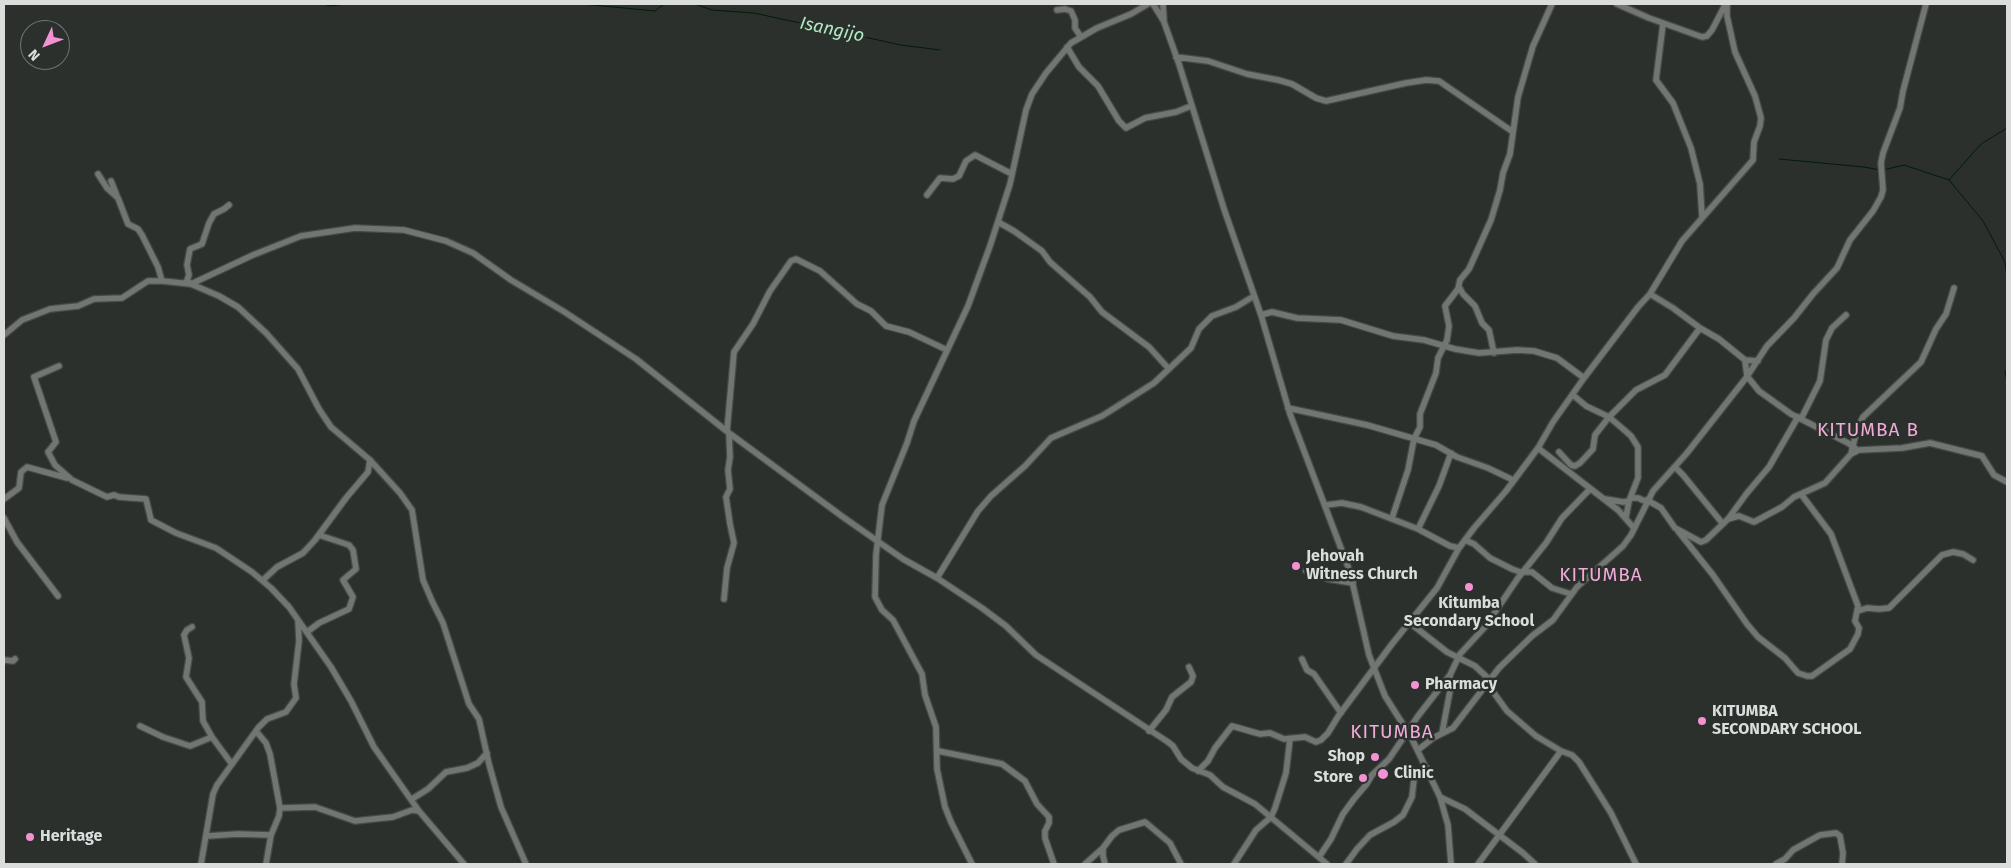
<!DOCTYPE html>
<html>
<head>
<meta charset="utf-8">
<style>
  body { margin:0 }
  #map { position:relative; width:2011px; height:868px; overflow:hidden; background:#2b302d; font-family:"Fira Sans",sans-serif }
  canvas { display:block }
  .frame { position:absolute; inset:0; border:5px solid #dadddb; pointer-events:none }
  .north { position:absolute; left:20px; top:20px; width:50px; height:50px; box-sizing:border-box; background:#2b302d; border:1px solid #717573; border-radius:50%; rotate:227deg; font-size:14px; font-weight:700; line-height:20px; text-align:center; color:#dadddb }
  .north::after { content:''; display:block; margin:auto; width:18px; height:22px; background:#f491d3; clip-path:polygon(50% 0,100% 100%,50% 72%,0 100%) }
</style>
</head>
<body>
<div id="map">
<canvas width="2011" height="868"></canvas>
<div class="frame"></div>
<div class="north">N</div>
</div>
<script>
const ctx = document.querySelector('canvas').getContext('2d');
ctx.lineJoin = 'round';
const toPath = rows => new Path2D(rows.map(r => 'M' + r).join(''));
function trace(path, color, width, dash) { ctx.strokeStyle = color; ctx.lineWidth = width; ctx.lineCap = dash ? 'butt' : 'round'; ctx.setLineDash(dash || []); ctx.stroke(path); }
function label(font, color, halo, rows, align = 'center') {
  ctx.font = font + ' "Fira Sans",sans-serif'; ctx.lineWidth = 5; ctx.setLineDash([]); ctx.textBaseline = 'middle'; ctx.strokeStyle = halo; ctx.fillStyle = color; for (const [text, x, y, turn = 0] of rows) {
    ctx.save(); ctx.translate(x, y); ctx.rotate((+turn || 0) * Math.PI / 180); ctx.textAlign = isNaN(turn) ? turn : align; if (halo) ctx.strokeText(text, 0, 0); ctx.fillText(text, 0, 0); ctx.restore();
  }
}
const stream = toPath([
  [325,4,329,6,347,4],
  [582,4,655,11,664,4],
  [695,4,712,10,754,13,901,45,940,50],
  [2007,128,1981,144,1949,180,1983,221,2005,262,2007,277],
  [1779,159,1864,167,1880,170],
  [1883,170,1904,165,1949,180],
  [2007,368,2005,372,2007,382]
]);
const minor = toPath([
  [1153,4,1163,20],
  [1163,4,1164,22,1179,64,1224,209,1261,315,1290,414,1350,572,1369,655,1385,696,1411,737,1440,797,1448,825,1451,864],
  [1617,4,1649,18,1702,37,1707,36,1712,30,1725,5],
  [1057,10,1065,9,1071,11,1075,20,1075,28,1081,37],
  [1663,24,1656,80,1673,103,1691,148,1700,184,1702,216],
  [1067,47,1079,67,1098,86,1119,121,1126,128,1145,118,1176,112,1191,106],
  [1176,57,1208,61,1247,74,1278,80,1292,84,1316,98,1326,101,1406,83,1426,80,1439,81,1513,132],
  [98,174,107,188,118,198,128,224,138,229,142,235,158,267,162,281],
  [111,181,117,196],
  [927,195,940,178,953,179,959,176,966,161,975,155,1012,174],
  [229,205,224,209,214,214,209,223,202,244,190,249,187,265,189,275,187,280,191,284,253,255,301,236,355,228,404,230,446,241,473,253,511,280,563,311,636,359,729,433,843,517,903,559,937,578,982,608,1006,626,1036,655,1168,742,1173,746,1181,759,1192,768,1210,775,1223,787,1255,804,1327,864],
  [998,222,1014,231,1042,251,1050,262,1090,297,1102,312,1149,347,1169,369],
  [1459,287,1463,294,1475,306,1482,323,1489,330,1494,353],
  [1650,294,1673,308,1700,328,1719,339,1745,360,1758,361],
  [1261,315,1272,312,1297,318,1341,320,1393,336,1424,340,1455,349,1479,353,1517,350,1534,351,1557,358,1584,378],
  [4,335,22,320,50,309,78,306,94,299,122,298,148,281,162,281,191,284,219,296,238,307,266,333,298,369,319,409,331,427,370,460,400,493,412,510,423,580,432,601,443,623,469,704,479,719,489,764,501,807,526,864],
  [1745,360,1747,376,1759,391,1791,414,1848,443,1855,448],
  [59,366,34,377,56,442,48,452,55,465,72,480,107,497,114,495,119,497,146,499,151,520,176,533,216,548,252,572,271,588,289,607,331,667,351,701,374,747,419,811,464,864],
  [1573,395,1586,406,1609,417,1622,428,1631,436,1638,447,1638,478,1629,501,1626,517],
  [1288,408,1367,425,1436,445,1457,457,1488,468,1513,480],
  [1801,419,1820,381,1826,340,1832,328,1846,315],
  [727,431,734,352,753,324,770,291,791,261,796,259,820,271,857,304,871,311,886,326,909,332,947,350],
  [1538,448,1618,510,1634,528],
  [1559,452,1571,465,1575,466,1580,463,1593,449,1595,435,1609,417,1636,390,1665,375,1700,328],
  [1851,454,1857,429,1863,417,1921,362,1936,329,1946,314,1954,288],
  [1675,467,1683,475,1723,524],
  [1631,498,1638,498,1647,502],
  [4,499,19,488,21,472,27,467,67,478],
  [1605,499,1623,502,1629,501],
  [1647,500,1661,508,1675,528,1701,542,1706,540,1728,519,1739,516,1754,522,1782,507,1794,497,1825,483,1851,454,1859,450,1902,448,1930,443,1982,456,1994,475,2007,482],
  [1326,505,1342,503,1361,507,1418,529,1450,546,1459,548],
  [4,518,17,542,58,596],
  [1392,518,1408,470,1414,439,1420,427,1420,414,1436,373,1438,358,1447,340,1449,326,1445,306,1458,289,1460,280,1469,269,1491,220,1500,190,1503,173,1510,154,1518,97,1533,46,1552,4],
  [1728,519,1747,493,1769,467,1798,417],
  [1418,529,1439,486,1451,453],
  [1678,531,1713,575,1747,624,1758,637,1785,658,1798,673,1807,676,1812,676,1850,649,1858,634,1859,628,1855,621,1858,606,1831,534,1801,494],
  [1465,540,1474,544,1490,558,1512,569,1520,572,1532,572,1552,588,1571,594],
  [1306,571,1328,579,1353,583],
  [937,578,978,511,991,496,1025,466,1051,438,1102,416,1154,383,1191,348,1199,329,1212,316,1236,307,1254,296],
  [263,580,277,567,303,553,315,540,346,498,368,472,370,460],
  [724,599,727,568,734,543,730,524,726,497,730,489,728,470,730,457,729,433],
  [1858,611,1867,608,1879,609,1889,608,1942,555,1953,552,1963,554,1973,560],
  [1410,623,1447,652,1475,666,1489,679],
  [192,627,187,630,184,635,189,658,186,677,202,702,203,721,212,737],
  [307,632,319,623,349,609,353,597,343,580,356,569,353,550,349,545,319,535],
  [1302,659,1307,670,1314,674,1341,713],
  [4,660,13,661,15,659],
  [1486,682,1507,711,1536,736,1561,751,1572,755,1579,762,1611,813,1636,864],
  [140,726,163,737,190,746,212,737,231,763],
  [256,731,266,743,270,754,280,808,279,816,271,835,266,864],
  [1149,731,1166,710,1172,697,1191,682,1193,676,1189,667],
  [1442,733,1450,691,1450,675,1460,654,1485,627,1518,578,1546,543,1562,518,1590,489],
  [1418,750,1433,738,1453,728,1499,668,1532,636,1553,620,1577,587,1623,546,1631,535,1653,491,1687,453,1746,378,1767,346,1794,318,1813,294,1837,268,1850,240,1873,211,1881,197,1883,190,1881,163,1883,153,1900,108,1903,91,1926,4],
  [938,751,1002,764,1025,781,1037,804,1049,817,1049,823,1045,831,1045,838,1054,864],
  [1198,771,1208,761,1215,748,1232,726,1260,734,1270,733,1284,739,1305,737,1316,742,1321,740,1328,733,1339,715,1392,644,1437,588,1459,548,1474,528,1506,491,1538,448,1553,422,1584,378,1638,307,1650,294,1682,241,1753,160,1754,142,1760,126,1761,118,1755,96,1735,52,1727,16,1727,4],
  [1440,797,1465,809,1523,853,1535,864],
  [412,799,428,789,446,772,467,768,478,763,487,753],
  [280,808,315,807,355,821,393,817,412,810,419,811],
  [207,836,238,834,271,835],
  [1103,848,1103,856,1105,864],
  [1319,857,1331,839,1343,814,1354,799,1366,785,1372,775,1389,759,1418,716,1450,675],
  [201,864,213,794,217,785,258,728,267,719,286,712,296,698,294,684,299,641,298,620],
  [972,864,951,822,945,807,937,769,936,727,925,695,922,674,893,620,882,610,875,597,876,555,882,505,907,443,914,421,968,306,990,246,1010,184,1026,110,1032,94,1046,73,1071,43,1097,28,1131,14,1148,4],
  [1085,864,1103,848,1112,836,1119,830,1145,822,1170,843,1181,864],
  [1234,864,1256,830,1271,817,1275,808,1286,773,1290,739],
  [1346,864,1357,849,1370,835,1394,822,1403,815,1412,797,1414,779,1427,768],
  [1478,864,1561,751],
  [1776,864,1785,859,1793,850,1820,835,1836,833,1840,836,1843,853,1842,864]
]);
const markers = [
  [1296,566,5,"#f491d3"],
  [1469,587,5,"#f491d3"],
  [1415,685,5,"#f491d3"],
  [1702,721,5,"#f491d3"],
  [1375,757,5,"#f491d3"],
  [1383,774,6,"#f491d3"],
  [1363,778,5,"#f491d3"],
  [30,837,5,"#f491d3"]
];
const poiNames = [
  ["Jehovah",1306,557],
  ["Witness Church",1306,575],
  ["Kitumba",1469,604,"center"],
  ["Secondary School",1469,622,"center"],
  ["Pharmacy",1425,685],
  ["KITUMBA",1712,712],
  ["SECONDARY SCHOOL",1712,730],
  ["Shop",1365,757,"right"],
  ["Clinic",1394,774],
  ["Store",1353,778,"right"],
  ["Heritage",40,837]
];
const waterNames = [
  ["Isangijo",832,30,12]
];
const quarterNames = [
  ["KITUMBA B",1868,431],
  ["KITUMBA",1601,576],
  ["KITUMBA",1392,733]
];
trace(stream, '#001c0b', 1);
trace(minor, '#474b48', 8);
trace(minor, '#717672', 5.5);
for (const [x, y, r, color] of markers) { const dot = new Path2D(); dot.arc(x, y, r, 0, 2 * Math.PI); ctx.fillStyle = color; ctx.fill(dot); trace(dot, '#2b302d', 2); }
label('bold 16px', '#dadddb', '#2b302d', poiNames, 'left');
label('italic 18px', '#b0eac3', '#2b302d', waterNames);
ctx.letterSpacing = '1px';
label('19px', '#f1abd8', '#2b302d', quarterNames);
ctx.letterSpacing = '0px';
</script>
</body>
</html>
